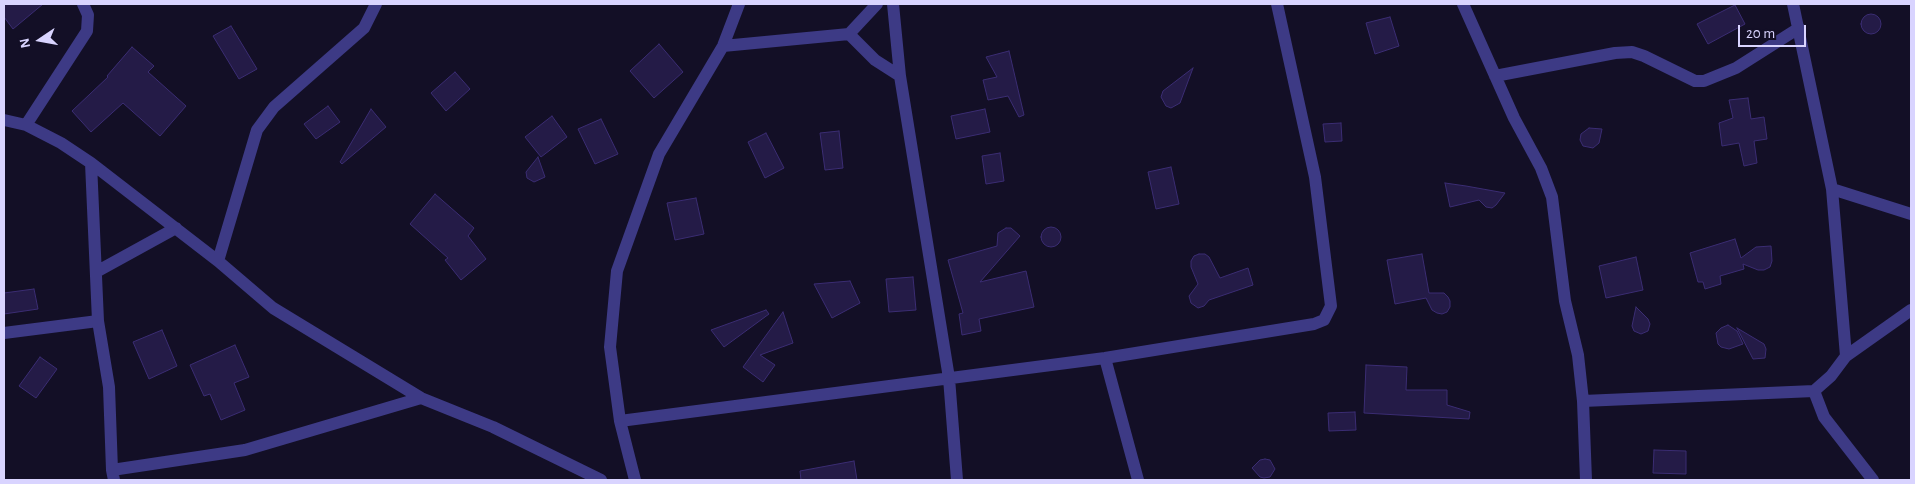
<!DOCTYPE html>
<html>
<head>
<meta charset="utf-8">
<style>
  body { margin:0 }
  #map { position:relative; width:1915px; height:484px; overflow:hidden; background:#130f26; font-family:"Alegreya Sans",sans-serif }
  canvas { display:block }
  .frame { position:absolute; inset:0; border:5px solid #d9d4ff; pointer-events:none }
  .north { position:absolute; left:15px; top:15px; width:50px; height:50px; -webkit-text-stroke:4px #130f26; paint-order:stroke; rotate:258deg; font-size:14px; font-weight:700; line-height:20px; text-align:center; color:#d9d4ff }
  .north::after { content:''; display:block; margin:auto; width:18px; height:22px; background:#d9d4ff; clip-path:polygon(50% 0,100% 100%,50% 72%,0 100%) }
  .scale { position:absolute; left:1738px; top:25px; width:68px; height:22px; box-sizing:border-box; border:2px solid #d9d4ff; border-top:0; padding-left:6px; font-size:15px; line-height:18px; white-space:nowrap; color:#d9d4ff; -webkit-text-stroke:4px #130f26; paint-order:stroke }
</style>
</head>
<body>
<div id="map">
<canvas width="1915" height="484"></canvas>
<div class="frame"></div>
<div class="north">N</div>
<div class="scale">20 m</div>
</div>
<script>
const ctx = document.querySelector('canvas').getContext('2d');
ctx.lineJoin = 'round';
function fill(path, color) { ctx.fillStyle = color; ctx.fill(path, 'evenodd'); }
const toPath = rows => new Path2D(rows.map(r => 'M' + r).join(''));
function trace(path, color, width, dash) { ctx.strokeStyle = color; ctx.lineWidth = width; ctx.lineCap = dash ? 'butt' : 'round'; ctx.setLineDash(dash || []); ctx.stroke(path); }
const building = toPath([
  [4,4,43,4,13,29,4,17,4,4],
  [1735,5,1745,24,1708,44,1697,24,1735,5],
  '1861 24a10 10 0 1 1 20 0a10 10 0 1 1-20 0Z',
  [1390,17,1399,46,1375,54,1366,23,1390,17],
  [231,26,257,69,239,79,213,36,231,26],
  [659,44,683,72,654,98,630,71,659,44],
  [132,47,154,66,148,72,186,106,160,136,123,103,91,132,72,111,108,77,107,76,132,47],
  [1009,51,1024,115,1019,117,1008,96,988,100,983,80,997,77,986,57,1009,51],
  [1193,68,1180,103,1171,108,1166,106,1161,97,1163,91,1193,68],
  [455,72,470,89,446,111,431,93,455,72],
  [1748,98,1751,119,1764,117,1767,139,1754,141,1757,163,1744,166,1739,143,1722,146,1719,123,1733,118,1729,100,1748,98],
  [328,106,340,122,316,139,304,124,328,106],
  [371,109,386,127,342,164,340,162,371,109],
  [985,109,990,132,956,139,951,116,985,109],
  [552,116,567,137,541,157,525,137,552,116],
  [601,119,618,154,595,164,578,129,601,119],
  [1341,123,1342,141,1325,142,1323,124,1341,123],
  [1589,128,1602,129,1599,143,1593,148,1583,146,1580,140,1581,134,1589,128],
  [839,131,843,168,825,170,820,133,839,131],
  [766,133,784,168,765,178,748,142,766,133],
  [1000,153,1004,181,986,184,982,156,1000,153],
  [538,157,545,177,534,182,527,178,526,172,538,157],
  [1171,167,1179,204,1156,209,1148,172,1171,167],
  [1445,183,1466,186,1505,193,1496,205,1492,208,1486,207,1479,200,1450,207,1445,183],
  [435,194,474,228,468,236,486,259,461,280,445,260,448,258,410,224,435,194],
  [696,198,704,234,675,240,667,203,696,198],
  '1041 237a10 10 0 1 1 20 0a10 10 0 1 1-20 0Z',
  [1006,228,1011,228,1020,236,980,282,1026,271,1034,307,979,319,981,331,962,335,959,314,963,313,948,260,997,246,998,233,1006,228],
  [1735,239,1741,258,1756,247,1771,246,1772,261,1770,267,1764,270,1758,270,1743,264,1744,269,1720,276,1721,284,1705,289,1703,282,1698,282,1690,253,1735,239],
  [1199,254,1205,254,1209,257,1220,278,1248,268,1253,285,1209,300,1204,306,1198,308,1191,303,1189,296,1198,284,1191,267,1191,261,1194,256,1199,254],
  [1422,254,1429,293,1444,293,1448,297,1450,301,1450,307,1447,312,1442,314,1437,313,1432,310,1426,298,1395,304,1387,260,1422,254],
  [1636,257,1643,290,1606,298,1599,266,1636,257],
  [913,277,916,310,889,312,886,279,913,277],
  [850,281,860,303,832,318,814,284,850,281],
  [34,289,38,309,4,314,4,293,34,289],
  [1636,307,1648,319,1650,324,1648,331,1641,334,1634,331,1632,326,1636,307],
  [766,310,769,314,724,347,711,330,766,310],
  [783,312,793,343,760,355,775,365,763,382,743,367,783,312],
  [1728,325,1737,331,1743,344,1729,349,1721,347,1718,344,1716,333,1721,328,1728,325],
  [1737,328,1764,344,1766,349,1765,358,1753,359,1737,328],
  [162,330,177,366,149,379,133,342,162,330],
  [235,345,249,377,234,383,245,410,221,420,210,394,204,396,190,365,235,345],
  [40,357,57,369,36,398,19,386,40,357],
  [1366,365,1407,367,1406,390,1447,390,1447,405,1470,412,1469,419,1364,413,1366,365],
  [1355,412,1356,430,1329,431,1328,413,1355,412],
  [1654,450,1686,451,1686,474,1653,473,1654,450],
  [1265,459,1270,460,1275,469,1270,477,1264,478,1260,477,1252,468,1260,460,1265,459],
  [854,461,857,480,801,480,800,471,854,461]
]);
const minor = toPath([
  [893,4,900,76],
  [1463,4,1514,118,1541,168,1552,197,1565,301,1578,355,1583,401,1586,480],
  [1793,4,1832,189,1846,356],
  [849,34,877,4],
  [723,46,849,34,875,60,900,76,949,378,957,480],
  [1495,76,1615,53,1632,52,1644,56,1695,81,1704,81,1736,68,1799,28],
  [4,120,26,125,61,143,91,163,218,261,273,308,421,398,493,427,601,480],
  [26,125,87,31,88,15,83,4],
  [91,163,98,321,109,387,112,470,114,480],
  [1832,189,1911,214],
  [218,261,257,130,274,107,364,28,376,4],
  [96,272,176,228],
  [4,333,98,321],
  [1105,358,1138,480],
  [1583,401,1814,391],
  [620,421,1105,358,1314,324,1324,320,1331,306,1315,177,1277,4],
  [112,470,245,450,421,398],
  [635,480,620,421,610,347,617,271,659,154,723,46,739,4],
  [1873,480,1824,417,1814,391,1831,376,1846,356,1911,310]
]);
fill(building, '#241b47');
trace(building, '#3b2d73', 1);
trace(minor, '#3d3a85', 12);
</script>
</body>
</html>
